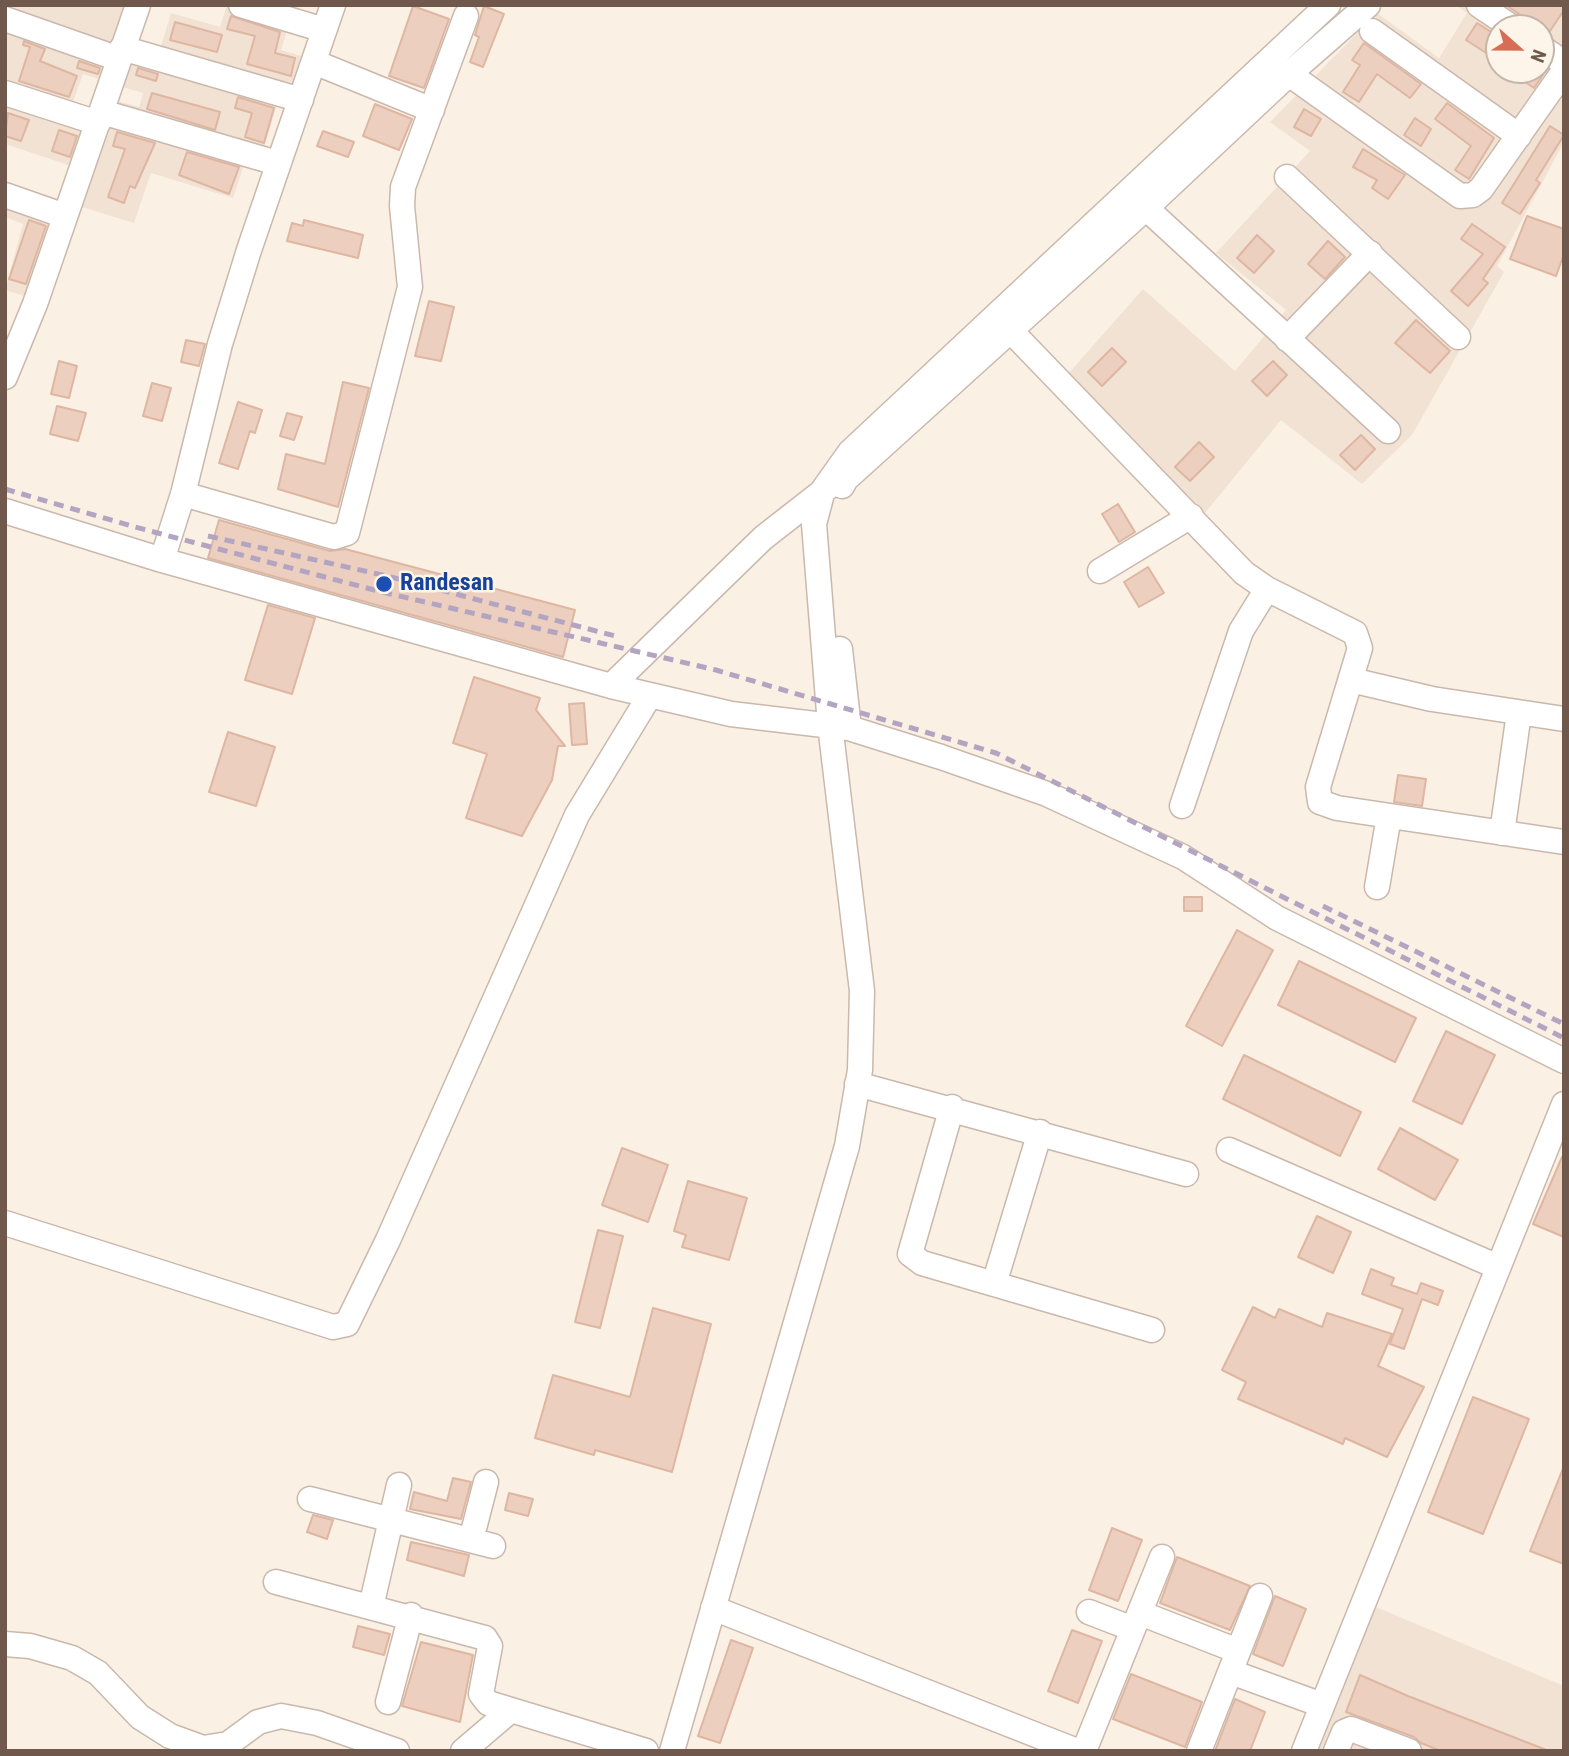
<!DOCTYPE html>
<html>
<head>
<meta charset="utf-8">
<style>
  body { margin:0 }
  #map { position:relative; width:1569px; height:1756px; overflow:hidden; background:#faf1e4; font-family:"Roboto Condensed",sans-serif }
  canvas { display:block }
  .frame { position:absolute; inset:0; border:7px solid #70584c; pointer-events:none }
  .north { position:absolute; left:1485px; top:14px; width:70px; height:70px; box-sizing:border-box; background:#fdf5ea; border:2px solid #c5b6ab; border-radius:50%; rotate:111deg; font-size:19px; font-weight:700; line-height:28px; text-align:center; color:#70584c }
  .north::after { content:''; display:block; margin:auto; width:24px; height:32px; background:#d86d55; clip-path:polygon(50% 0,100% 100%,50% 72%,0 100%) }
</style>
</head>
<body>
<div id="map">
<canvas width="1569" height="1756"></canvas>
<div class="frame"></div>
<div class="north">N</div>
</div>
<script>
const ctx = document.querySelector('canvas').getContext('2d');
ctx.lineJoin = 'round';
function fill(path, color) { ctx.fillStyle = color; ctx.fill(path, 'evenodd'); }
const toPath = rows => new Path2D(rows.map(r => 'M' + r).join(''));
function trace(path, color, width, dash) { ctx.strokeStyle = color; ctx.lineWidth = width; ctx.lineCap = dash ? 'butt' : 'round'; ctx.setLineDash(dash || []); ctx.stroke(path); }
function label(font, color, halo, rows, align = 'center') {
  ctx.font = font + ' "Roboto Condensed",sans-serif'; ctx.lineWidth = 5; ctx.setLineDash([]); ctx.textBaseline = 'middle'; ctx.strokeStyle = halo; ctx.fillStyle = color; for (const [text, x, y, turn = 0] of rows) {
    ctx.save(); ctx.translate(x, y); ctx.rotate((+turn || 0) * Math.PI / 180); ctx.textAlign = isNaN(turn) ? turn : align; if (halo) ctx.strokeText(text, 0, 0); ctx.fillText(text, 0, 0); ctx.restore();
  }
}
const residential = toPath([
  [5,5,124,5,99,79,83,74,65,124,86,133,74,167,5,144],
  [227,5,295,5,281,50,301,56,293,83,284,81,263,151,250,147,233,198,151,173,134,223,82,207,114,100,139,107,143,93,123,87,135,47,159,53,171,13,220,27],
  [1455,5,1564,5,1564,142,1497,266,1504,272,1412,435,1362,484,1281,420,1205,513,1067,375,1143,289,1235,371,1286,310,1216,253,1310,151,1270,122,1377,13,1439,58,1467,13],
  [1499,28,1541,28,1541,70,1499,70],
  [5,206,57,224,31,298,5,290,23,224,5,217],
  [1364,1602,1564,1686,1564,1751,1308,1751]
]);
const building = toPath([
  [1506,5,1564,5,1564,10,1548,34,1506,5],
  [413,6,449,19,424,88,389,76,413,6],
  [484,6,504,14,483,67,470,62,479,37,475,35,484,6],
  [231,16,280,32,275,53,295,58,291,76,247,64,255,36,227,29,231,16],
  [175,22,222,35,217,52,170,40,175,22],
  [1477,23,1499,37,1499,50,1494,58,1466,40,1477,23],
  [24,41,45,49,40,61,77,76,69,97,19,81,30,47,23,45,24,41],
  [1364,43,1421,84,1410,98,1377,74,1359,102,1343,92,1360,65,1352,60,1364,43],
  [79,61,100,68,98,74,77,68,79,61],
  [138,68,158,74,156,81,136,75,138,68],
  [1507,70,1546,70,1534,88,1507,70],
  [152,93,220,112,215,130,147,109,152,93],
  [238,97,274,108,264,143,245,137,252,113,235,108,238,97],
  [1447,103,1494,138,1469,179,1455,170,1471,146,1435,119,1447,103],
  [375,104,412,119,399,150,363,136,375,104],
  [1304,109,1321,119,1311,136,1294,127,1304,109],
  [8,113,29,120,21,141,5,136,8,113],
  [1415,118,1431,129,1421,146,1404,135,1415,118],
  [1550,126,1564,135,1536,180,1540,183,1520,214,1502,203,1550,126],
  [59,130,77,136,70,157,52,151,59,130],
  [323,131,354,142,348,157,317,146,323,131],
  [117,132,155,143,135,188,130,186,124,203,108,197,125,149,113,146,117,132],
  [1363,149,1405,175,1388,199,1372,188,1377,180,1353,167,1363,149],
  [187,152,239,167,229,194,179,175,187,152],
  [1527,216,1564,229,1564,254,1556,276,1510,259,1527,216],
  [29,220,46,226,26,284,9,279,29,220],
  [304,220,363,235,358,258,287,241,292,223,303,226,304,220],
  [1472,224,1505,247,1483,279,1488,283,1468,306,1451,291,1483,254,1461,239,1472,224],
  [1257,235,1274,251,1254,273,1237,258,1257,235],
  [1328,241,1345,257,1325,279,1308,264,1328,241],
  [429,301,454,307,441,361,415,356,429,301],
  [1416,320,1450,351,1430,373,1395,343,1416,320],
  [186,340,205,344,199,366,181,362,186,340],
  [1112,348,1126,362,1102,386,1088,372,1112,348],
  [59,361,77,366,69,398,51,394,59,361],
  [1273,361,1287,375,1267,396,1252,381,1273,361],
  [343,382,369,388,338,507,278,489,286,454,325,464,343,382],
  [152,383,171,388,162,421,143,416,152,383],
  [238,402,262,410,255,433,250,431,238,469,219,463,238,402],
  [57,406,86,413,78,441,50,434,57,406],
  [287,413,302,417,294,440,280,436,287,413],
  [1361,435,1375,449,1355,470,1340,455,1361,435],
  [1199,442,1214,457,1190,481,1175,467,1199,442],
  [1118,504,1135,532,1119,542,1102,514,1118,504],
  [219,520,330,551,345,549,575,610,563,657,208,558,219,520],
  [1148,567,1164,593,1139,607,1124,582,1148,567],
  [268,605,315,618,292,694,245,680,268,605],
  [474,677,540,698,536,710,565,746,558,746,552,780,522,836,466,818,487,754,453,743,474,677],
  [584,703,587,744,572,745,569,704,584,703],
  [228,732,275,747,256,806,209,792,228,732],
  [1398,775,1426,779,1422,806,1394,802,1398,775],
  [1184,897,1202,897,1202,911,1184,911,1184,897],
  [1237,930,1273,950,1222,1046,1186,1026,1237,930],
  [1299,961,1416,1018,1395,1062,1278,1005,1299,961],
  [1446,1031,1495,1055,1462,1124,1413,1101,1446,1031],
  [1244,1055,1361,1112,1340,1156,1223,1099,1244,1055],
  [1400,1128,1458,1160,1435,1200,1378,1169,1400,1128],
  [622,1148,668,1165,648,1222,602,1205,622,1148],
  [1562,1157,1564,1157,1564,1237,1533,1224,1562,1157],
  [688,1181,747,1198,729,1260,682,1247,686,1235,674,1231,688,1181],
  [1317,1216,1351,1232,1333,1273,1298,1257,1317,1216],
  [598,1230,623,1236,600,1328,575,1322,598,1230],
  [1371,1269,1394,1278,1391,1285,1417,1294,1421,1283,1443,1291,1438,1305,1422,1299,1404,1349,1390,1344,1403,1309,1362,1294,1371,1269],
  [1253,1307,1275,1318,1279,1309,1322,1327,1327,1313,1392,1334,1378,1366,1424,1387,1387,1457,1345,1438,1343,1444,1238,1399,1246,1382,1222,1370,1253,1307],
  [653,1308,711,1324,672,1472,595,1450,594,1455,535,1438,553,1375,630,1397,653,1308],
  [1473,1397,1529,1419,1483,1534,1428,1512,1473,1397],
  [1564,1466,1564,1564,1530,1551,1564,1466],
  [453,1478,471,1482,461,1519,410,1509,414,1492,447,1501,453,1478],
  [509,1493,533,1499,528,1516,505,1510,509,1493],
  [313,1515,333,1520,327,1539,307,1532,313,1515],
  [1112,1528,1142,1540,1118,1601,1089,1590,1112,1528],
  [411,1542,469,1555,464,1576,407,1560,411,1542],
  [1177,1557,1250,1586,1230,1630,1160,1603,1177,1557],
  [1275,1596,1306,1609,1283,1666,1253,1654,1275,1596],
  [358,1626,390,1634,384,1655,353,1647,358,1626],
  [1072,1630,1102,1641,1078,1703,1048,1691,1072,1630],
  [731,1640,753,1648,720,1743,698,1736,731,1640],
  [421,1642,473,1655,460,1722,402,1706,421,1642],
  [1131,1674,1202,1702,1185,1747,1113,1719,1131,1674],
  [1360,1675,1408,1696,1549,1751,1441,1751,1421,1743,1414,1737,1346,1712,1360,1675],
  [1235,1699,1265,1712,1250,1751,1215,1751,1235,1699]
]);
const minor = toPath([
  [241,5,324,30],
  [1479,5,1513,28],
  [5,19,119,59],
  [1372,31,1519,136],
  [1541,47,1564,63],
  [122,48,301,100],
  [314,62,432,110],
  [1289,74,1460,196,1473,195,1481,189,1564,71],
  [5,93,98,123],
  [102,112,277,163],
  [1287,177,1458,337],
  [5,195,65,216],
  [1146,208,1388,431],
  [1010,330,1244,573,1267,589,1355,633,1360,648,1318,787,1320,802,1337,808,1564,842],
  [1287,339,1370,253],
  [5,377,35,304,138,5],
  [842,486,846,479,1146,208,1289,74,1368,5],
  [183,494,334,537,347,533,410,287,402,206,403,187,466,16],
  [5,511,162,560,611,686,731,714,849,728,941,757,1047,794,1183,857,1277,918,1564,1061],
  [162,560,183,494,220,344,249,250,333,5],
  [1100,571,1191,516],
  [840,649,849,728],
  [1351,680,1432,699,1564,719],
  [611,686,763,538,827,488],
  [1182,806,1241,631,1267,589],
  [1502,833,1519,713],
  [1377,887,1389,816],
  [857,1084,1186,1174],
  [952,1107,910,1254,922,1263,1152,1330],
  [1229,1150,1498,1267],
  [5,1223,333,1327,347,1324,388,1240,577,815,650,695],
  [994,1284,1040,1132],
  [310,1499,493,1546],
  [471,1540,486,1482],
  [276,1582,485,1638,490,1646,481,1694,488,1703,646,1751],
  [371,1607,399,1485],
  [713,1608,1077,1751],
  [1089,1612,1133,1629],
  [1140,1613,1238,1651],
  [5,1644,30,1646,72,1658,98,1673,140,1717,170,1736,203,1748,228,1744,258,1722,281,1716,317,1723,397,1751],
  [1231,1672,1322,1705],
  [388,1702,411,1615],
  [463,1751,511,1710],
  [672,1751,847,1146,860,1070,862,991,830,725,814,524,823,490,850,452,1328,5],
  [1084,1751,1162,1557],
  [1199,1751,1260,1596],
  [1304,1751,1564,1104],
  [1336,1751,1344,1732,1351,1729,1409,1751]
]);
const rail = toPath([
  [5,489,135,527,382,592,716,670,996,753,1564,1038],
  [208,536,387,576,619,637],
  [1323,906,1564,1024]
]);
const markers = [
  [384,584,9,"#1a4fb4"]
];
const transitNames = [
  ["Randesan",400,584]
];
fill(residential, '#f1e2d3');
fill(building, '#edcfbf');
trace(building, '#deb6a1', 2);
trace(minor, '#cab8ac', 27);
trace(minor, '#fff', 24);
trace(rail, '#b3a4c2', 5, [10, 7]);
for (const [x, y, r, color] of markers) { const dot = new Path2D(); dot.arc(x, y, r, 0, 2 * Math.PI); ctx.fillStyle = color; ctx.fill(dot); trace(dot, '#fdf5ea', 2.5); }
label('bold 24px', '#164399', '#fdf5ea', transitNames, 'left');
</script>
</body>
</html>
